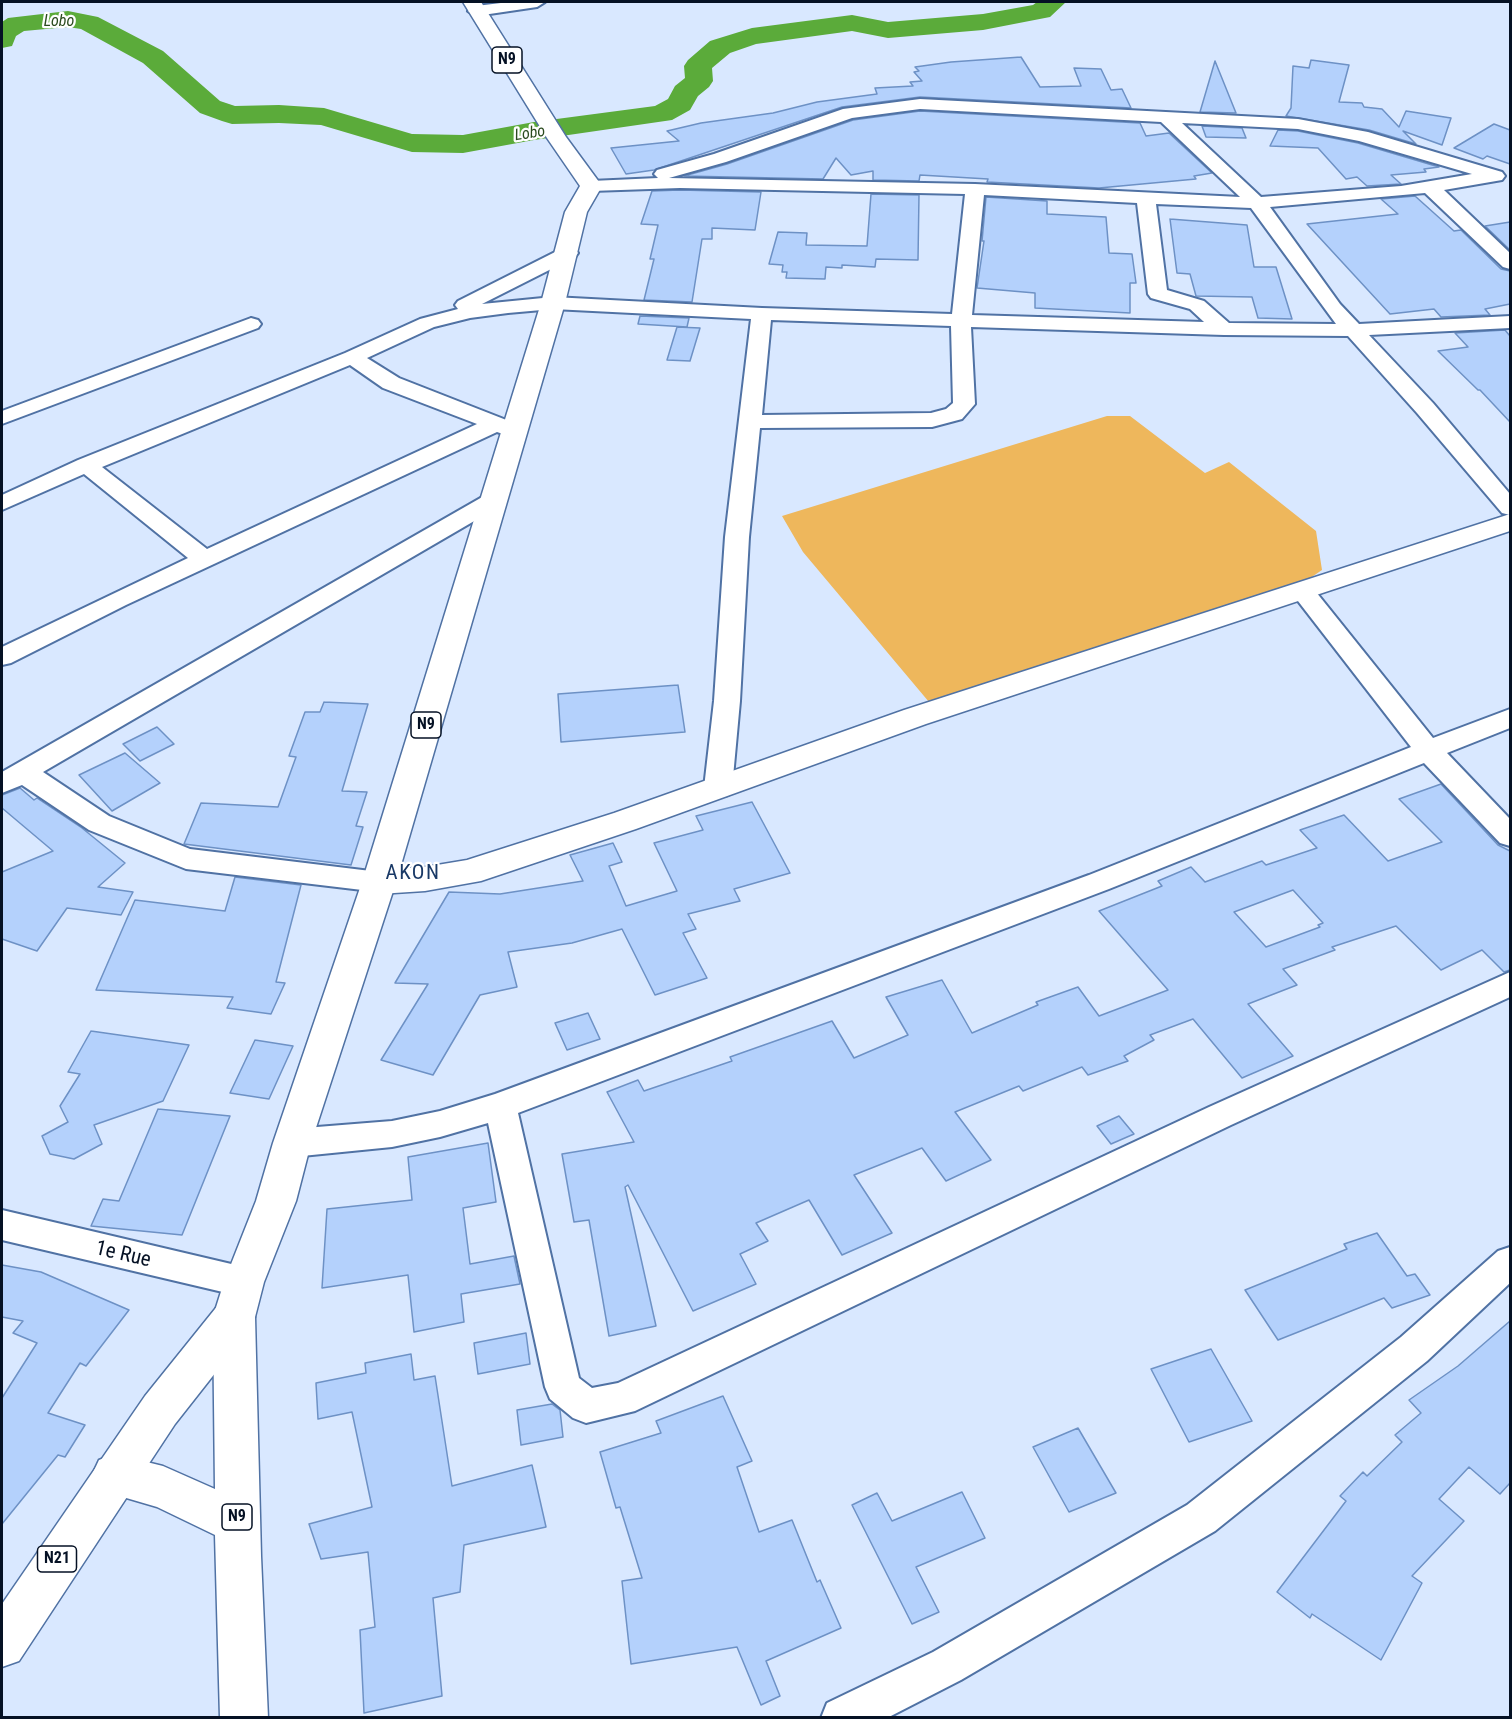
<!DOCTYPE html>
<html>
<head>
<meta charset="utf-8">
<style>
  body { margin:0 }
  #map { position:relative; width:1512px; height:1719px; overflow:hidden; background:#d9e8ff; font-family:"Roboto Condensed",sans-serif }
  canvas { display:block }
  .frame { position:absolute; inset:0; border:3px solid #051124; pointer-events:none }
</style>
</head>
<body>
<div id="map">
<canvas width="1512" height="1719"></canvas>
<div class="frame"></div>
</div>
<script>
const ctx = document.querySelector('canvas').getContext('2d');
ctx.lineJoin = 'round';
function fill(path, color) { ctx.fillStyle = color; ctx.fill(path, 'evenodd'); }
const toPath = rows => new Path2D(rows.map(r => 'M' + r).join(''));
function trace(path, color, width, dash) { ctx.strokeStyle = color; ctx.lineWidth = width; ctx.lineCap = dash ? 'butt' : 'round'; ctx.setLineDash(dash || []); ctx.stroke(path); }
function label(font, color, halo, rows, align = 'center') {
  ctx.font = font + ' "Roboto Condensed",sans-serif'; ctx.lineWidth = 4.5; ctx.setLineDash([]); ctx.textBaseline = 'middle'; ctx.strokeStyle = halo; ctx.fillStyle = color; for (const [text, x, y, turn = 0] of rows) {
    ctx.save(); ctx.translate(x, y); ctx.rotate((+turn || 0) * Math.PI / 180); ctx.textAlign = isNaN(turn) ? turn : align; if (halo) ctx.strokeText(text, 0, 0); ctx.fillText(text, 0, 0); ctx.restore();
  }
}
const green = toPath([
  [1107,416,1130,416,1205,473,1229,462,1316,531,1322,570,1294,589,929,702,803,552,782,516]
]);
const river = toPath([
  [1037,2,1066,2,1050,17,983,30,888,38,852,31,756,44,730,53,712,68,713,81,709,87,698,96,690,110,672,120,534,140,463,153,412,152,321,125,279,123,232,124,222,121,200,113,143,63,81,29,68,27,24,31,16,36,12,46,2,48,2,22,8,18,68,11,98,17,163,51,220,101,235,106,279,105,324,108,412,134,463,135,534,122,655,106,668,99,675,86,685,78,684,66,688,60,710,41,752,28,852,15,888,22,983,14,1033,5,1037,2]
]);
const building = toPath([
  [1021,57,1040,87,1081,86,1074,68,1101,69,1111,90,1122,89,1131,108,920,97,842,107,654,170,626,174,611,148,679,141,667,131,701,123,773,113,817,102,877,94,875,88,913,86,910,82,922,81,914,72,919,71,915,67,951,62,1021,57],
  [1311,60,1349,65,1339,102,1362,103,1364,107,1382,109,1399,127,1406,111,1451,118,1442,145,1403,131,1416,144,1369,130,1286,116,1291,108,1293,66,1309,68,1311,60],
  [1215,61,1236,113,1200,112,1215,61],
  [920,111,1140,123,1146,136,1169,133,1212,173,1194,176,1196,179,1099,188,987,182,988,179,920,175,919,181,873,180,873,171,851,175,836,158,823,179,684,176,727,164,853,120,920,111],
  [1494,124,1510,130,1510,164,1487,156,1483,159,1454,148,1494,124],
  [1202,126,1242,128,1246,138,1206,137,1202,126],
  [1278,130,1298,131,1358,143,1439,167,1424,169,1426,172,1391,175,1401,184,1367,186,1357,177,1346,179,1318,148,1270,146,1278,130],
  [680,190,761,192,755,230,712,228,712,239,702,239,692,302,644,300,654,259,650,259,658,225,641,224,652,191,680,190],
  [871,194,919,195,918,260,876,259,875,267,842,265,842,268,826,267,825,279,786,278,787,272,782,272,783,265,769,264,778,232,807,233,806,245,867,246,871,194],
  [1415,196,1454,231,1461,230,1501,269,1510,271,1510,304,1485,309,1490,315,1441,317,1434,309,1390,314,1307,224,1398,214,1381,199,1415,196],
  [986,197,1047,201,1047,214,1106,217,1109,253,1132,254,1136,283,1130,283,1130,313,1035,308,1035,293,977,288,984,241,982,241,986,197],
  [1170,219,1247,225,1254,267,1276,267,1292,319,1258,318,1252,297,1196,296,1190,274,1177,273,1170,219],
  [1510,222,1510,250,1485,226,1510,222],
  [640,316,689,318,687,327,638,324,640,316],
  [677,327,700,328,690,361,667,360,677,327],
  [1505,330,1510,336,1510,422,1480,390,1478,390,1438,351,1468,347,1455,333,1505,330],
  [678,685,685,732,561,742,558,694,678,685],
  [324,702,368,704,342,791,367,792,356,826,363,827,351,865,184,844,201,803,278,807,296,757,289,756,305,712,320,712,324,702],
  [157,727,174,744,140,761,123,744,157,727],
  [125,753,160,783,112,811,79,775,125,753],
  [1441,784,1498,845,1510,851,1510,970,1504,972,1482,950,1441,970,1396,926,1332,947,1335,950,1283,969,1297,985,1248,1004,1293,1056,1242,1078,1193,1019,1150,1035,1154,1040,1124,1056,1128,1061,1088,1075,1082,1067,1023,1091,1019,1086,955,1112,991,1160,946,1181,922,1148,854,1175,892,1233,842,1255,809,1200,756,1223,768,1241,740,1254,756,1284,693,1311,628,1185,625,1187,656,1326,609,1336,589,1220,574,1222,562,1154,634,1142,607,1092,638,1080,644,1091,732,1061,730,1057,832,1021,854,1058,908,1035,886,997,942,980,972,1033,1038,1005,1036,1002,1078,987,1099,1016,1168,990,1099,911,1162,886,1158,881,1191,867,1205,882,1262,861,1266,865,1317,848,1300,830,1344,815,1388,861,1442,842,1399,799,1441,784],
  [1293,890,1323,923,1318,925,1320,927,1266,947,1234,912,1293,890],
  [20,788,34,800,37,798,82,828,125,863,98,887,133,892,121,915,67,908,37,951,2,939,2,872,53,851,2,808,2,795,20,788],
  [752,802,790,873,734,889,740,901,688,914,696,929,683,933,707,978,655,995,622,929,572,943,508,952,517,987,480,995,433,1075,381,1060,428,984,395,983,449,892,500,894,583,881,570,855,613,843,622,862,609,866,626,906,677,891,654,843,703,830,696,816,752,802],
  [235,877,301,885,276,982,285,983,271,1014,227,1008,233,997,96,990,135,900,225,911,235,877],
  [588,1013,600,1039,567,1050,555,1023,588,1013],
  [91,1031,189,1045,163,1101,94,1125,102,1144,74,1159,50,1154,42,1136,68,1122,60,1106,80,1074,68,1072,91,1031],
  [255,1040,293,1046,269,1099,230,1093,255,1040],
  [158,1109,230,1116,182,1235,91,1226,103,1199,119,1201,158,1109],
  [1119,1116,1134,1134,1111,1144,1097,1126,1119,1116],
  [488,1143,496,1202,463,1208,470,1264,514,1256,520,1284,461,1294,464,1322,414,1332,408,1275,322,1288,327,1209,412,1200,408,1157,488,1143],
  [1377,1233,1407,1276,1415,1274,1430,1295,1392,1308,1384,1298,1278,1340,1245,1290,1347,1249,1344,1244,1377,1233],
  [2,1265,41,1272,129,1310,86,1366,80,1363,48,1413,85,1425,65,1457,58,1455,2,1524,2,1398,37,1343,13,1333,23,1321,2,1317,2,1265],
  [1510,1321,1510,1483,1500,1494,1469,1467,1439,1499,1464,1521,1412,1576,1422,1583,1381,1660,1312,1614,1310,1618,1277,1592,1346,1501,1340,1496,1363,1472,1367,1476,1402,1442,1395,1435,1421,1413,1409,1400,1458,1366,1510,1321],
  [526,1333,530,1364,478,1374,474,1343,526,1333],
  [1211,1349,1252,1421,1189,1442,1151,1369,1211,1349],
  [411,1354,414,1380,435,1376,452,1486,532,1465,546,1527,464,1545,460,1592,433,1598,442,1696,364,1713,360,1630,375,1627,368,1552,321,1559,309,1524,372,1507,352,1412,318,1419,316,1383,366,1373,365,1363,411,1354],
  [723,1396,752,1461,737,1467,759,1532,792,1520,817,1582,820,1580,841,1628,766,1661,780,1696,761,1705,737,1647,631,1664,622,1581,642,1578,620,1507,616,1508,600,1452,661,1433,656,1421,723,1396],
  [552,1404,560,1410,563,1437,521,1445,517,1410,552,1404],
  [1078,1428,1116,1493,1069,1512,1033,1447,1078,1428],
  [962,1492,985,1538,916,1567,939,1612,912,1624,852,1505,877,1493,892,1521,962,1492]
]);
const street = toPath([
  [509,2,545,2,537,7,476,16,468,11,476,6,509,2],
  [920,99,1298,119,1368,132,1502,172,1505,176,1502,180,1444,190,1510,253,1510,269,1503,267,1425,193,1270,207,1340,304,1359,324,1510,316,1510,328,1369,335,1433,403,1510,494,1510,515,1502,513,1417,413,1348,336,1224,335,971,327,975,404,962,419,932,427,760,428,749,537,740,701,732,788,728,795,718,797,708,795,704,788,714,701,725,537,751,319,553,309,508,313,470,318,434,327,367,358,399,378,514,423,517,428,514,433,506,435,497,432,126,605,11,663,2,665,2,647,188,558,84,474,2,510,2,495,78,460,345,353,420,319,458,309,455,305,458,301,561,249,575,249,578,253,575,257,482,304,553,297,762,308,952,314,965,194,680,188,591,191,585,190,582,186,585,182,591,181,658,178,654,174,657,170,714,154,843,109,920,99],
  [920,109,1161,122,1240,197,975,184,669,178,726,162,852,118,920,109],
  [1182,123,1298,129,1359,141,1472,174,1401,186,1261,197,1182,123],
  [984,195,1137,203,1148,294,1151,298,1190,309,1204,322,972,315,984,195],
  [1156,204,1251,208,1336,324,1229,323,1204,301,1167,290,1156,204],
  [771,320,951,326,953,403,946,409,931,413,762,415,771,320],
  [350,365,383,388,477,424,207,549,102,467,350,365],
  [251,318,258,320,261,324,258,328,2,424,2,411,251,318],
  [492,494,500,496,504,501,500,506,43,772,109,816,190,849,379,872,389,875,393,882,389,889,379,892,186,869,89,830,22,785,2,793,2,772,484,496,492,494],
  [1303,584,1312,587,1433,738,1510,709,1510,728,1447,753,1510,819,1510,846,1500,843,1424,763,1109,889,518,1113,579,1378,592,1388,618,1383,1209,1107,1510,972,1510,997,1231,1125,635,1411,586,1423,573,1418,550,1399,545,1387,488,1123,440,1137,392,1147,292,1157,280,1153,276,1143,280,1133,292,1129,392,1121,440,1111,495,1094,1089,875,1411,747,1291,592,1294,587,1303,584],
  [2,1210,244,1267,256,1271,261,1282,256,1293,244,1297,2,1240,2,1210],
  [1510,1247,1510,1283,1427,1361,1215,1531,961,1680,887,1718,821,1718,827,1703,933,1652,1187,1505,1401,1337,1498,1251,1510,1247]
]);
const secondary = toPath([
  [1510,514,1510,531,926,724,636,829,481,881,425,891,379,894,367,891,362,882,367,873,379,870,425,867,467,860,614,813,904,710,1510,514]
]);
const primary = toPath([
  [234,1299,249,1304,255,1317,249,1330,175,1424,19,1661,2,1667,2,1604,145,1396,219,1304,234,1299]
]);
const highway = toPath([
  [463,2,481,2,566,137,602,186,587,212,565,303,396,882,311,1143,296,1201,264,1282,255,1317,261,1556,268,1718,220,1718,215,1535,157,1507,99,1490,92,1475,99,1460,114,1454,163,1466,215,1489,213,1317,224,1282,256,1201,273,1143,362,882,541,303,565,212,580,186,547,138,463,2]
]);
const farWaternames = [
  ["Lobo",59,22],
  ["Lobo",530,134,-9]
];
const shields = [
  [507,60,30],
  [426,725,30],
  [237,1517,30],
  [57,1559,39]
];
const shieldNames = [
  ["N9",507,60],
  ["N9",426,725],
  ["N9",237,1517],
  ["N21",57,1559]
];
const quarterNames = [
  ["AKON",413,874]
];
const nearStreetnames = [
  ["1e Rue",123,1255,13]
];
fill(green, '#eeb75c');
fill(river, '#5bab3a');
fill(building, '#b4d1fc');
trace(building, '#6d91c5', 1.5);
trace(street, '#5072a4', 4);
trace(secondary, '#5072a4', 3);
trace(primary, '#5072a4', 3);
trace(highway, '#5072a4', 3);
fill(street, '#fff');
fill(secondary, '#fff');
fill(primary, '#fff');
fill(highway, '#fff');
label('italic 16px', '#2a4a1e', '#fff', farWaternames);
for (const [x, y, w] of shields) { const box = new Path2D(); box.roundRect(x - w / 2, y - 13, w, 26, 4.5); ctx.fillStyle = '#fff'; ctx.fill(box); trace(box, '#051124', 1.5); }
label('bold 16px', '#051124', null, shieldNames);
ctx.letterSpacing = '1.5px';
label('21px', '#193966', '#fff', quarterNames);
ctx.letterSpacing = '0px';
label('21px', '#051124', '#fff', nearStreetnames);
</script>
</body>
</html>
